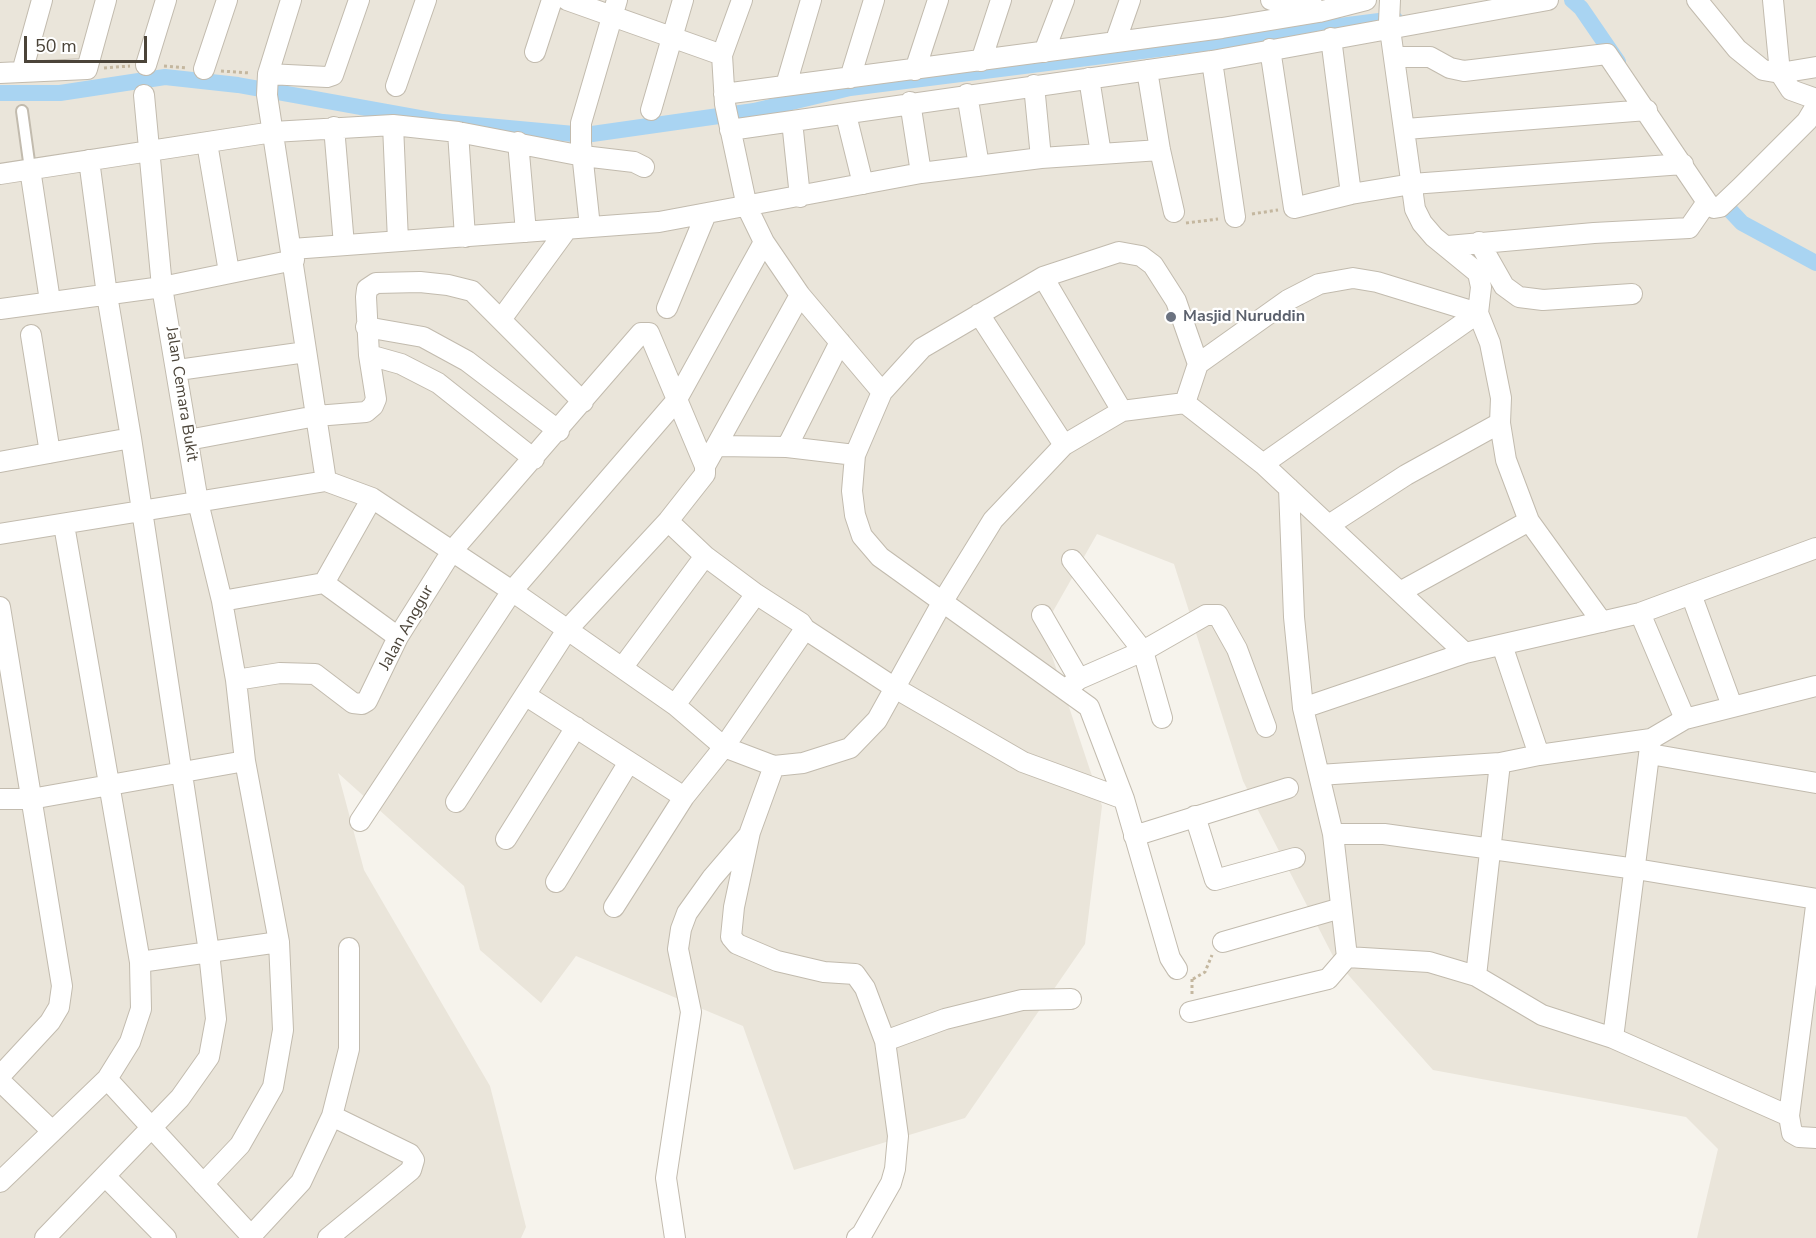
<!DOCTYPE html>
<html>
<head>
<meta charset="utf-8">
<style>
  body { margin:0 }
  #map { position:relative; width:1816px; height:1238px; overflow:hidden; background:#f6f3ec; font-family:"Nunito Sans",sans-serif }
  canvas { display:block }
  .scale { position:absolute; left:24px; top:36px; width:123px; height:27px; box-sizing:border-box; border:3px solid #4b4439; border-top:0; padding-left:8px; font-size:18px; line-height:21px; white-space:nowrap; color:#4b4439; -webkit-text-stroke:4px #fff; paint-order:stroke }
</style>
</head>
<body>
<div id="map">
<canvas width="1816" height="1238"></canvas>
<div class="scale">50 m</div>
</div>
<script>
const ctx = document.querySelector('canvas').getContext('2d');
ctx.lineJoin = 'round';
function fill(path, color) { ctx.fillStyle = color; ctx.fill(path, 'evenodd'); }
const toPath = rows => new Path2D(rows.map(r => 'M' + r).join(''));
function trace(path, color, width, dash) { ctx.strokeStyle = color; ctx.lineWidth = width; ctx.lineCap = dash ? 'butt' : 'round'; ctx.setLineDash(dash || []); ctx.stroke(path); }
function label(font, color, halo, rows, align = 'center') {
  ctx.font = font + ' "Nunito Sans",sans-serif'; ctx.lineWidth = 4.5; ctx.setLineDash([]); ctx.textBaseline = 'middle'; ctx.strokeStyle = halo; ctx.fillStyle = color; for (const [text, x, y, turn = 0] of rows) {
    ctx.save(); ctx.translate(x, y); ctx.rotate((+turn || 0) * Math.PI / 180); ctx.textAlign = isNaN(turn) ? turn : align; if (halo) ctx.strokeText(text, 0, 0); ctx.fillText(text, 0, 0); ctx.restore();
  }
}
const residential = toPath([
  [0,0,1816,0,1816,1238,1697,1238,1718,1149,1686,1117,1433,1070,1335,960,1243,781,1174,564,1097,534,1043,629,1102,806,1085,944,965,1118,794,1170,743,1026,576,956,541,1003,480,950,464,886,338,773,364,870,490,1086,526,1227,521,1238,0,1238]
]);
const canal = toPath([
  [1572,0,1581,8,1618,62],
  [0,93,60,93,165,77,238,85,443,122,574,134],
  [585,135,754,111,850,88,1395,19],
  [1727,207,1742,223,1816,263]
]);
const path = toPath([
  [164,66,187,68],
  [104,68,130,66],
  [221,71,250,73],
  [1252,214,1278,210],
  [1186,223,1218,219],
  [1192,979,1192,995],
  [1193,979,1205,972,1212,955]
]);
const service = toPath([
  [22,111,30,169]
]);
const minor = toPath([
  [291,0,268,74,267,95,326,481],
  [567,0,722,55],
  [742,0,722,55,725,104,747,207,764,242,800,295,882,392],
  [1271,0,1298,5,1312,4],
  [1390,0,1389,22,1415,209,1422,223,1434,237,1478,273,1481,287,1478,313,1490,343,1501,398,1500,423,1506,460,1529,521,1602,622],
  [1697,0,1737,49,1763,70,1780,73,1816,67],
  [1773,0,1780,73,1791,90,1816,99],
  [1331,38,1351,194],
  [1116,40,1130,0],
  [1270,49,1294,208,1351,194,1412,184,1683,164],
  [535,52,552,0],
  [1044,52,1064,0],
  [1395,57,1430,57,1450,68,1464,71,1607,54,1709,205,1714,208,1720,207,1740,188,1807,121,1816,106],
  [981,61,1001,0],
  [1212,61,1235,217],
  [146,65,166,0],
  [204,69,227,0],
  [915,70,938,0],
  [1147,70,1160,150,1174,212],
  [22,72,42,0],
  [0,73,87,69,106,0],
  [268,74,327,77,333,75,359,0],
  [850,78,874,0],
  [1089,78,1101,154],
  [786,85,811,0],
  [1034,85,1041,158],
  [396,86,426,0],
  [724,94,1222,28,1319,12,1366,0],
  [967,94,979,166],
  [144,95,162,287,198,502,222,601,236,680,245,761,279,942,283,1030,273,1087,240,1145,203,1184],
  [910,102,921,173],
  [651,110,683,0],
  [846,115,863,184],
  [792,121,800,197],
  [393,125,398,241],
  [334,127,344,245],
  [1406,129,1647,110],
  [730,130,1212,61,1548,0],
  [458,132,465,237],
  [518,142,526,232],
  [207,143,229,272],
  [30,169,50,301],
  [0,174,273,132,393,125,458,132,583,156,634,162,644,167],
  [590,227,581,143,581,123,617,0],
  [1479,242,1504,286,1519,297,1543,300,1632,294],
  [1448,246,1594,233,1689,228,1707,202],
  [292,249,659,222,921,173,1041,158,1160,150],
  [1043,277,1122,411],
  [667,308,706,214],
  [0,309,162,287,294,260],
  [979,314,1064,445],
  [502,318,567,229],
  [366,327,423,337,467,361,559,431],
  [31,335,50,453],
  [369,355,401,364,438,383,534,459],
  [178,370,306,352],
  [1185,403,1198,364,1288,300,1319,284,1353,278,1377,282,1478,313,1263,464],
  [188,440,316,416,366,412,373,406,376,399,369,355,366,297,367,289,376,283,420,282,448,285,472,291,583,402],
  [717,446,787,447,855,455],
  [787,447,840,342],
  [0,462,131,438],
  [705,466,800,295],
  [1289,488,1294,617,1303,708,1333,834,1347,957,1429,962,1476,976,1542,1015,1613,1038,1789,1116],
  [1329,525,1406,475,1500,423],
  [0,534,326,481,372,498,512,591,675,705,724,747,774,766,803,763,850,748,877,720,943,601,993,520,1064,445,1122,411,1185,403,1263,464,1465,653,1640,613,1816,548],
  [1072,560,1143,651,1162,718],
  [324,583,398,637],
  [1400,592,1529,521],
  [1691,594,1732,706],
  [222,601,324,583,372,498],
  [0,607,62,986,59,1007,50,1022,0,1076],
  [1640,613,1685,719],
  [1042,615,1079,679,1070,686],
  [805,629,895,688,1023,762,1124,799],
  [1502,645,1539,755],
  [622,668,705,556],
  [1079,679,1143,651,1206,615,1218,615,1237,649,1266,727],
  [236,680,280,673,315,674,353,703,362,704,367,701,398,637,452,551,641,333,649,333,705,466,705,474,668,521,567,630,456,802],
  [525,695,684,797],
  [675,705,756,594],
  [1303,708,1465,653],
  [1650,754,1816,783],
  [774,766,750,832,734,907,731,937,737,944,777,961,824,972,855,974,865,988,885,1041,898,1136,895,1169,891,1183,862,1234,857,1238],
  [1319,775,1500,763,1539,755,1651,739,1685,719,1816,686],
  [0,799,31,799,245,761],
  [1195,816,1215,880,1295,858],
  [360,821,512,591,676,401,764,242],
  [1333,834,1384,834,1636,869,1816,899],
  [1134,836,1288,788],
  [506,839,576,727],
  [556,882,629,762],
  [1816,906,1789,1116,1792,1133,1799,1137,1816,1138],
  [614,907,684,797,724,747,805,629,801,623,756,594,705,556,668,521],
  [1223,942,1341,908],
  [140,962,279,942],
  [1177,969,1170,958,1124,799,1089,707,880,557,862,536,855,515,852,491,855,455,882,392,922,348,1043,277,1119,252,1141,256,1153,265,1176,301,1198,364],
  [1476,976,1500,763],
  [1190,1012,1328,979,1347,957],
  [1613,1038,1651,739],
  [885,1041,945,1019,1022,1000,1071,999],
  [107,1079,253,1238],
  [0,1081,52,1131],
  [105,1176,166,1238],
  [0,1182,107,1079,130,1042,141,1009,140,962,64,525],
  [251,1236,301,1182,332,1116,349,1049,349,948],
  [45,1238,180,1098,209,1057,216,1019,209,952,131,438,107,295,89,160],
  [328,1238,411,1170,414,1160,410,1154,332,1116],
  [675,1238,666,1178,691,1012,678,949,681,929,687,913,712,878,748,836]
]);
const markers = [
  [1171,317,6,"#6b7280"]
];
const worshipNames = [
  ["Masjid Nuruddin",1183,317]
];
const streetNames = [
  ["Jalan Cemara Bukit",181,394,81],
  ["Jalan Anggur",407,628,-61]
];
fill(residential, '#eae5da');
trace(canal, '#a9d4f2', 16);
trace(service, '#c2bbae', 14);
trace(minor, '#c2bbae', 22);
trace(path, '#c4b79f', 3, [3, 3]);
trace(service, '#fff', 10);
trace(minor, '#fff', 20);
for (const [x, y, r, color] of markers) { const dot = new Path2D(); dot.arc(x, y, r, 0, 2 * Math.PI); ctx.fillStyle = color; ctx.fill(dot); trace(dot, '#fff', 2); }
label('bold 16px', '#5b616d', '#fff', worshipNames, 'left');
label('16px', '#4b4439', '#fff', streetNames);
</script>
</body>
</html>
